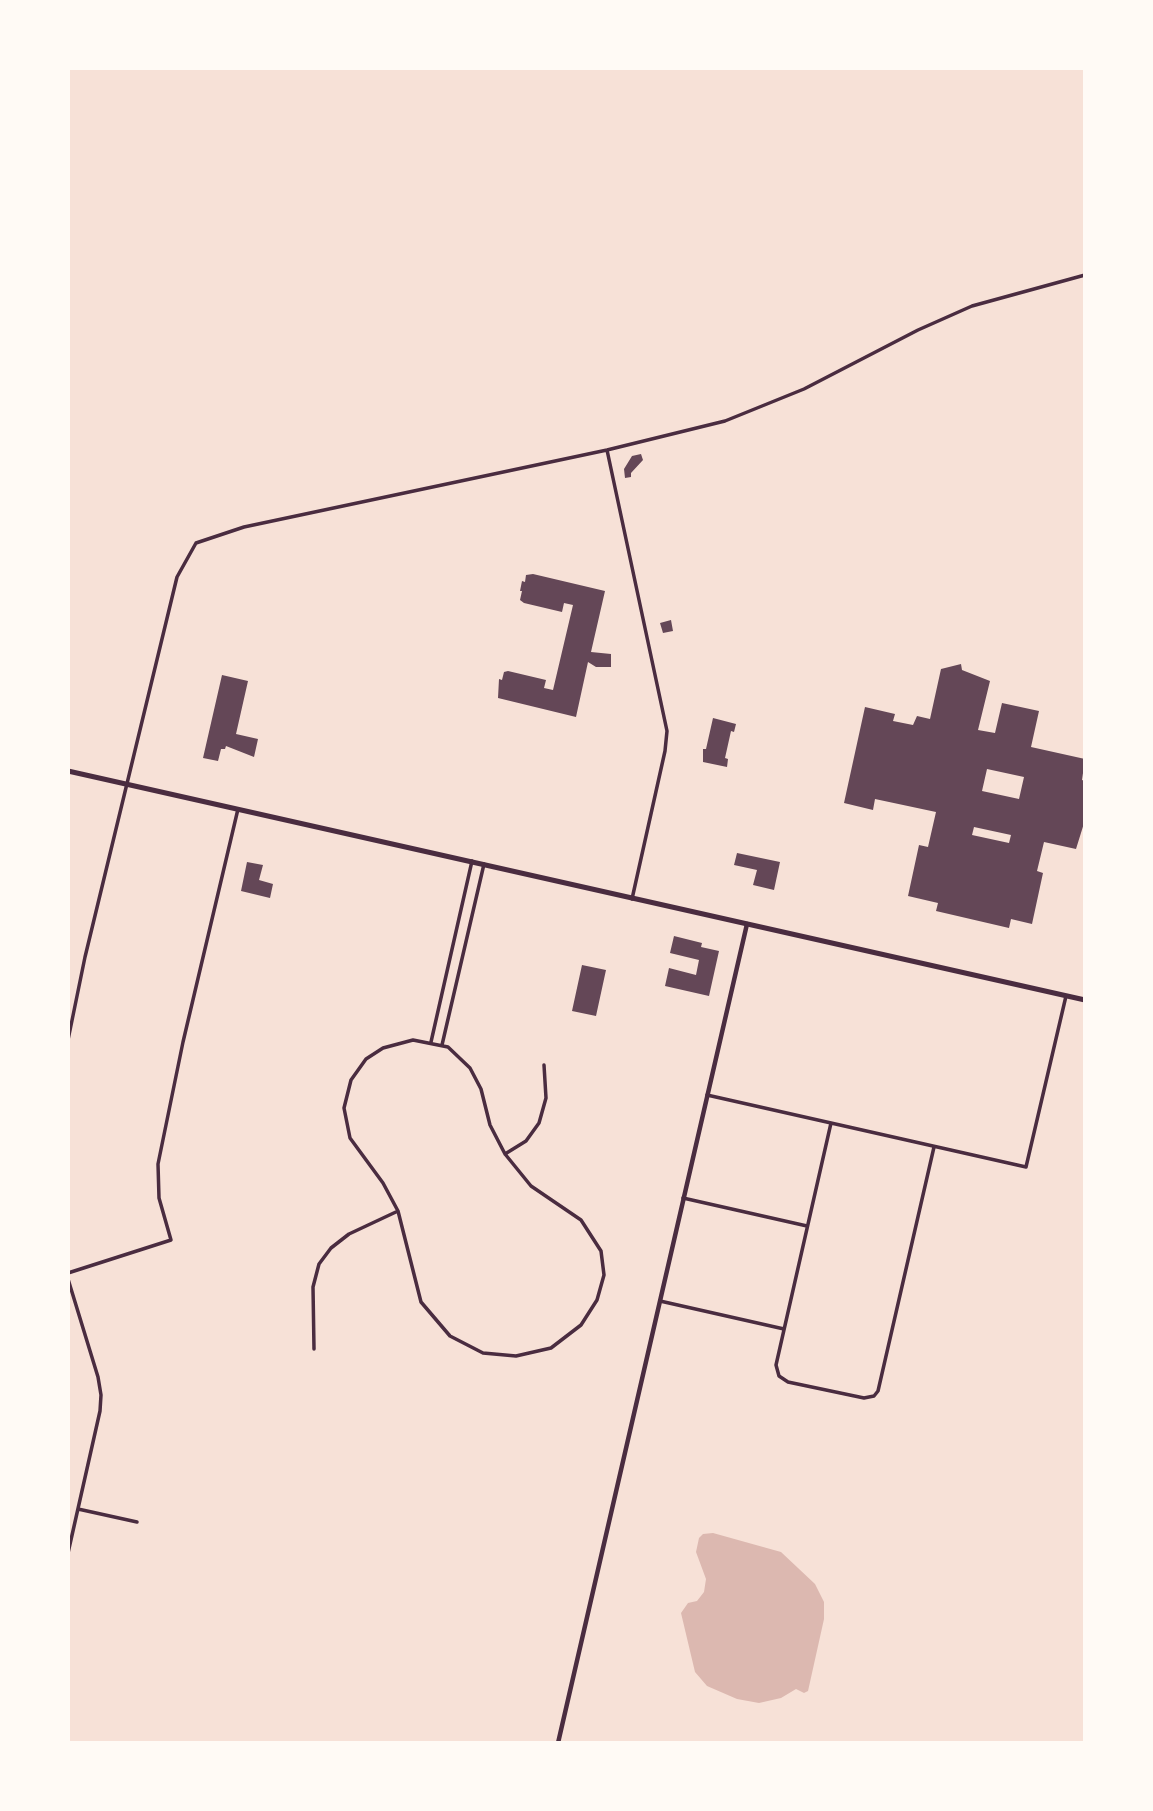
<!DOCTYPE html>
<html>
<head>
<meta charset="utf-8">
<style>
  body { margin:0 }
  #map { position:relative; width:1153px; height:1811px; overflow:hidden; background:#f7e1d7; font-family:Jost,sans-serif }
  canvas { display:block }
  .frame { position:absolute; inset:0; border:70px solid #fffaf5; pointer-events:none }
</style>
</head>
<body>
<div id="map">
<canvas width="1153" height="1811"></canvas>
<div class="frame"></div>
</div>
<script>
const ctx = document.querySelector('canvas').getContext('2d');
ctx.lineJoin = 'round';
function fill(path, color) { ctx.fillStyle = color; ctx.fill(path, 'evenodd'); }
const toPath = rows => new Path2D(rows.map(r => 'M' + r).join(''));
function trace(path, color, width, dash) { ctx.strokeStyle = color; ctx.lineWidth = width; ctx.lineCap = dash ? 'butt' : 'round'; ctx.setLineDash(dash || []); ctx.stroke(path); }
const water = toPath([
  [713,1533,781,1552,815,1584,824,1602,824,1619,808,1691,804,1693,796,1689,781,1698,759,1703,737,1699,707,1686,695,1672,681,1613,688,1603,697,1601,704,1592,706,1579,696,1552,699,1538,703,1534]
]);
const building = toPath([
  [641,454,643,460,631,473,631,477,625,478,624,469,632,456],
  [533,574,605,591,591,652,611,654,611,667,596,667,588,662,576,717,498,698,499,679,502,680,504,672,508,671,546,680,544,688,553,690,573,605,564,603,562,612,524,603,520,600,522,591,520,591,522,581,525,582,526,575],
  [671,620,673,631,663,633,660,623],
  [961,664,962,670,990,681,978,730,995,733,1002,703,1039,711,1031,747,1085,759,1082,780,1085,781,1085,820,1076,849,1044,842,1037,871,1043,873,1032,924,1011,919,1009,928,936,911,938,903,908,896,919,845,928,847,936,812,875,799,873,810,844,803,865,707,895,714,893,721,913,725,917,716,930,719,941,669],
  [987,769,1024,777,1019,799,982,791],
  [974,827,1011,835,1009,843,972,835],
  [222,675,248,681,236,734,258,739,254,757,226,746,225,749,221,749,218,761,203,758],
  [713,718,736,724,734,732,731,731,725,758,728,759,727,767,703,762,703,749,706,749],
  [737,853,780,862,774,890,753,885,757,870,734,865],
  [247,862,263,865,259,880,273,884,270,898,241,891],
  [674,936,702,943,701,947,719,951,709,996,665,986,669,968,696,975,699,960,670,953],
  [582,965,606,970,596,1016,572,1011]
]);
const minor = toPath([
  [607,450,667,731,665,751,632,899],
  [68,1040,85,957,177,577,196,543,244,527,607,450,725,421,804,389,918,330,972,306,1085,275],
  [413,1040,448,1047,470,1068,481,1089,490,1125,505,1154,531,1186,581,1220,601,1251,604,1275,597,1300,581,1325,551,1348,516,1356,483,1353,450,1336,421,1302,398,1211,383,1183,350,1138,344,1108,351,1080,366,1059,383,1048,413,1040],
  [431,1042,472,861],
  [442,1045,484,864],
  [707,1095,1026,1167,1066,996],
  [831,1123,776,1365,779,1376,788,1382,864,1398,874,1396,878,1391,934,1147],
  [505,1154,526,1141,539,1123,546,1098,544,1065],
  [683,1198,807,1226],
  [68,1273,171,1240,159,1198,158,1164,183,1042,238,809],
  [68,1279,98,1377,101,1395,100,1411,68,1553],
  [660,1301,784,1329],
  [314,1349,313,1287,319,1264,331,1248,349,1234,398,1211],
  [78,1509,137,1522]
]);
const tertiary = toPath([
  [558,1743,747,924]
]);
const secondary = toPath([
  [68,771,1085,1000]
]);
fill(water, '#dcb8b0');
fill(building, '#644757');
trace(minor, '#4a2c40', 3.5);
trace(tertiary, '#4a2c40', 4.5);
trace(secondary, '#4a2c40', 5);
</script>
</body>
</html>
